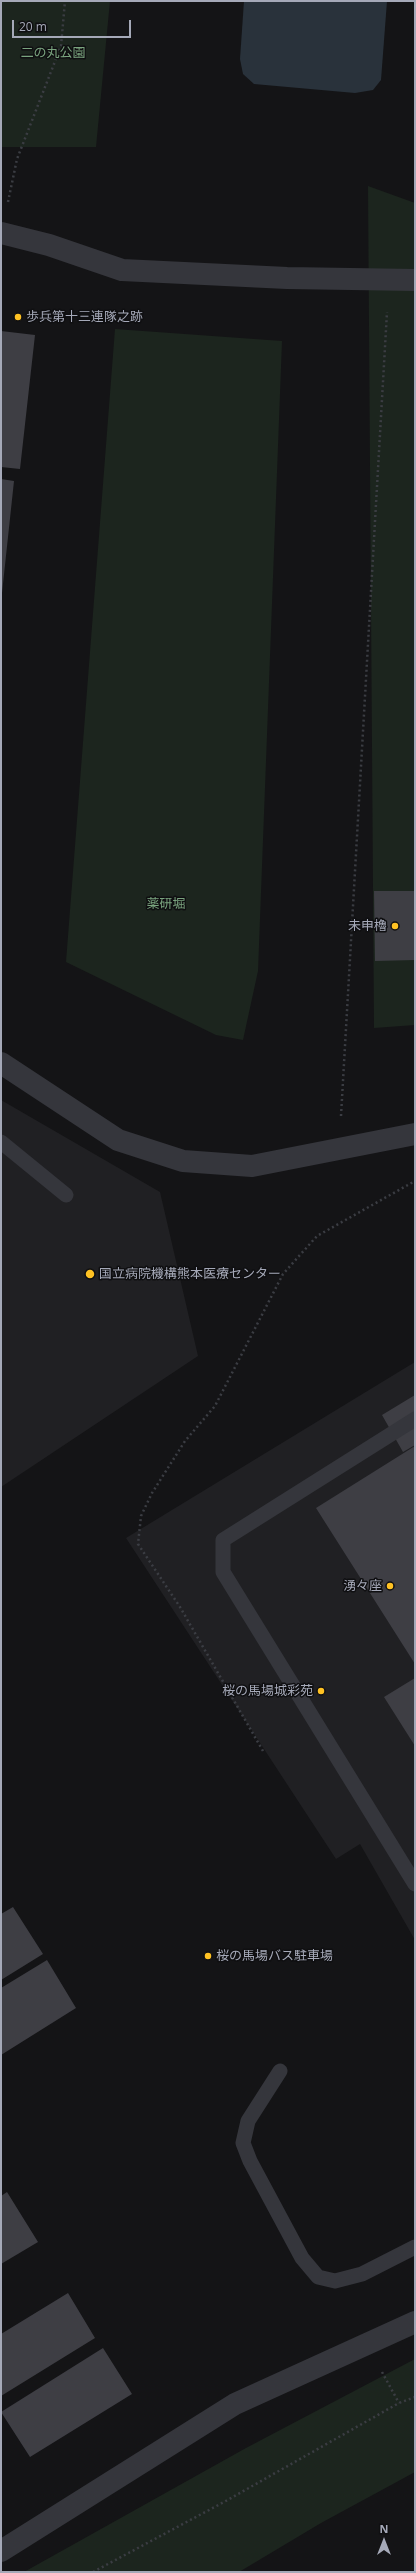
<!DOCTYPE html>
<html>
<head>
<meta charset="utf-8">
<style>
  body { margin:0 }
  #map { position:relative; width:416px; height:2573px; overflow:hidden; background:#141416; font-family:"Open Sans",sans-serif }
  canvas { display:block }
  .frame { position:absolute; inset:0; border:2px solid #a5a9b8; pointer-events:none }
  .north { position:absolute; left:364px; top:2521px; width:40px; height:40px; -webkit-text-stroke:3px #0f0f11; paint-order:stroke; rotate:0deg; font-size:11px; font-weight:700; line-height:16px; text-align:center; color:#a5a9b8 }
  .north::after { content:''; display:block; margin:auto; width:14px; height:18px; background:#a5a9b8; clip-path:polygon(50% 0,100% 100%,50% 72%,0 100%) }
  .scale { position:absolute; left:12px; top:20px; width:119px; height:18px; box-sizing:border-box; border:2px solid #a5a9b8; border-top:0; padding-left:5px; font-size:12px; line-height:14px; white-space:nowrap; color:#a5a9b8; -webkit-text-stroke:3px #0f0f11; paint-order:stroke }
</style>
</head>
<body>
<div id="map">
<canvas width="416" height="2573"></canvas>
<div class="frame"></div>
<div class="north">N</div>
<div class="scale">20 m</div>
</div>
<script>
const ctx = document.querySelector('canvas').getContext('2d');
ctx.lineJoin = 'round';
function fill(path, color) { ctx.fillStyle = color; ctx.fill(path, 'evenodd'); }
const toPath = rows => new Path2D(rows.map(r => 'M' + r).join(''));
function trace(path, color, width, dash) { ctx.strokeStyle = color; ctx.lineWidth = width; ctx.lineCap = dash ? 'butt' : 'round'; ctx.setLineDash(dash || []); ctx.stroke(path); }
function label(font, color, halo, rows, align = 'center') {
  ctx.font = font + ' "Open Sans","Noto Sans JP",sans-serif'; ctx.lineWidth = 3; ctx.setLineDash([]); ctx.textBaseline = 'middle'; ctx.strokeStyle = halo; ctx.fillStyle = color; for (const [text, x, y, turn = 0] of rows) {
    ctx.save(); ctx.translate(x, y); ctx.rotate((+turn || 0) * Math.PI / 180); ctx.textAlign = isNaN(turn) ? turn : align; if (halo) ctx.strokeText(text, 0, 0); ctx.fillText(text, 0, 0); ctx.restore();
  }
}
const built = toPath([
  [1,1100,160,1192,198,1356,1,1487],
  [415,1362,415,1940,360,1844,336,1859,126,1538]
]);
const green = toPath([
  [1,1,110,1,96,147,1,147],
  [368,186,415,203,415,1025,374,1028],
  [115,329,282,341,258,971,243,1040,216,1035,66,962],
  [415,2359,415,2472,321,2523,239,2572,24,2572,246,2448]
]);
const water = toPath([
  [244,1,387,1,381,80,373,90,355,93,254,84,243,74,240,59]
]);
const building = toPath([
  [1,331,35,335,20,469,1,467],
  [1,479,14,481,2,593,1,593],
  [374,891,415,891,415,960,375,961],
  [415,1395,415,1445,403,1452,382,1415],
  [415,1446,415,1664,316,1508],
  [415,1678,415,1746,384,1697],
  [13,1907,43,1954,1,1980,1,1914],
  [47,1960,76,2008,1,2055,1,1988],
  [7,2192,38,2242,1,2264,1,2196],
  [68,2293,95,2338,1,2396,1,2334],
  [103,2348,132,2394,30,2457,1,2412]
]);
const path = toPath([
  [8,202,17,159,61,46,65,1],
  [341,1116,387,312],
  [263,1751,180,1607,138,1544,141,1516,152,1493,185,1441,215,1406,283,1274,317,1236,415,1181],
  [382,2372,399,2403],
  [93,2572,224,2502,399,2403,415,2397]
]);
const lane = toPath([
  [1,1142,66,1195],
  [415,1419,223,1540,223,1572,415,1884],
  [280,2071,248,2121,243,2143,250,2161,302,2258,318,2277,335,2281,362,2274,415,2247]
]);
const street = toPath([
  [1,233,49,245,122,270,287,278,415,280],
  [1,1063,118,1140,183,1161,252,1166,415,1134],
  [1,2551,235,2404,415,2322]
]);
const markers = [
  [18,317,4,"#ffc223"],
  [395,926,4,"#ffc223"],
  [90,1274,5,"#ffc223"],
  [390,1586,4,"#ffc223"],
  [321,1691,4,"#ffc223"],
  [208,1956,4,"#ffc223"]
];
const parkNames = [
  ["二の丸公園",53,53],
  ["薬研堀",166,904]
];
const poiNames = [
  ["歩兵第十三連隊之跡",26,317],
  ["未申櫓",387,926,"right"],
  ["国立病院機構熊本医療センター",99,1274],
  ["湧々座",382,1586,"right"],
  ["桜の馬場城彩苑",313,1691,"right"],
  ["桜の馬場バス駐車場",216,1956]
];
fill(built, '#202023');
fill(green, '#1c251e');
fill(water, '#29323b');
fill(building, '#3e3e44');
trace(path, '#3b3d43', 2.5, [2, 3]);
trace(lane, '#35363c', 15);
trace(street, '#35363c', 22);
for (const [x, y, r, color] of markers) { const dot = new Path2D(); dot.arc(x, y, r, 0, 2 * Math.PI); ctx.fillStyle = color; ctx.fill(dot); trace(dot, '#0f0f11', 1.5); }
label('13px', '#7aa47f', '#0f0f11', parkNames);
label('13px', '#a5a9b8', '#0f0f11', poiNames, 'left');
</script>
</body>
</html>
